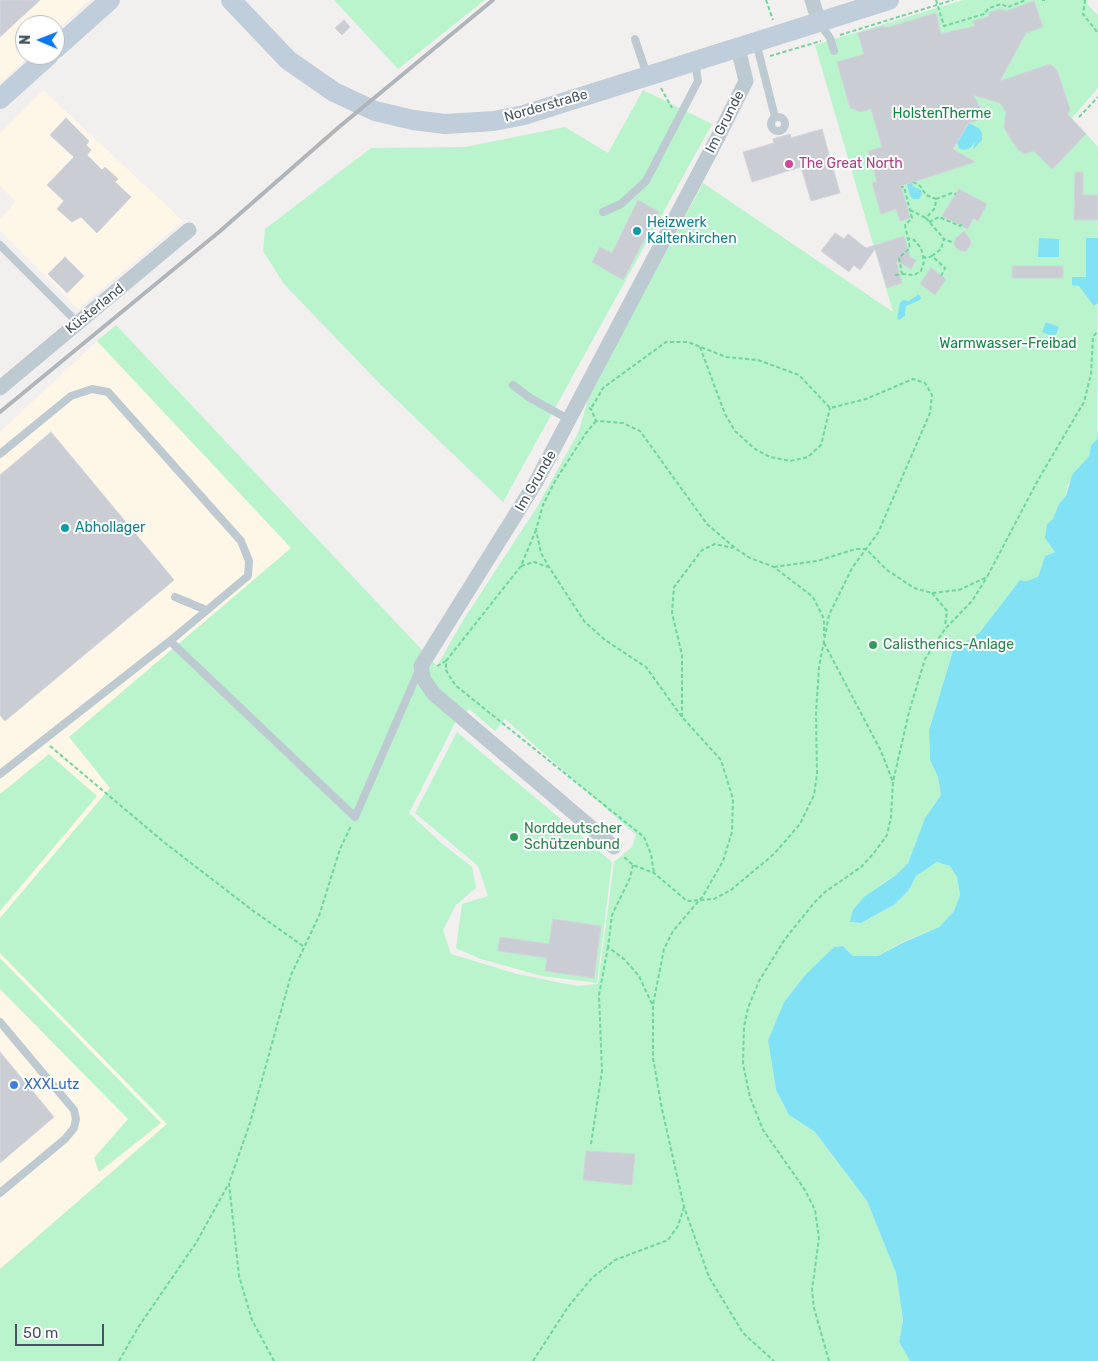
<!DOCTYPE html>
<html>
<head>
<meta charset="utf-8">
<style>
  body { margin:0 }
  #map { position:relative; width:1098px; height:1361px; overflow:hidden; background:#f2efef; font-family:Rubik,sans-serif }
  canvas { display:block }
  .north { position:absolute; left:15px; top:15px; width:50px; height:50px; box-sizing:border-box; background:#fff; border:1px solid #b5bbbf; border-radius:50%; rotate:271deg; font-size:14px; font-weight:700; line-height:20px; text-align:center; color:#45545e }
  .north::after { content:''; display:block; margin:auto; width:18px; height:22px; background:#0779f4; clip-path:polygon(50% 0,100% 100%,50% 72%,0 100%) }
  .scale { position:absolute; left:15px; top:1324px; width:89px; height:22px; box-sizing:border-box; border:2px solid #45545e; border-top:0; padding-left:6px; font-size:15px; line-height:18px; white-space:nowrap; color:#45545e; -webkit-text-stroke:4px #fff; paint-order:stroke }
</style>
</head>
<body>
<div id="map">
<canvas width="1098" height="1361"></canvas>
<div class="north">N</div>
<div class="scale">50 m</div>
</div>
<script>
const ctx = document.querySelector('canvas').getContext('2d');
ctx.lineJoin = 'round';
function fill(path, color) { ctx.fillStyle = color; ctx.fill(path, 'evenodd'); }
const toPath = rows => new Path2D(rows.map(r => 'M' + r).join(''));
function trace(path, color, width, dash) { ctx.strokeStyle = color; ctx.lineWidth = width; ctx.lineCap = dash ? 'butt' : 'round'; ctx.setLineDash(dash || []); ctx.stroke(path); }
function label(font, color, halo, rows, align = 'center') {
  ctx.font = font + ' Rubik,sans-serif'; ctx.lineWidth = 4; ctx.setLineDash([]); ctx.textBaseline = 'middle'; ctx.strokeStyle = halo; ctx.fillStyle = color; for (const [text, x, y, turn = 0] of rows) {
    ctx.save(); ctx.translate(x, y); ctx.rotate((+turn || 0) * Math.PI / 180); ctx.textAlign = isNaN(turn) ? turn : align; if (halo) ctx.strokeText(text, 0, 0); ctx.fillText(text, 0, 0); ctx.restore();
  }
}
const commercial = toPath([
  [0,0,89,0,55,32,55,25,25,25,25,55,30,55,0,83],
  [43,90,183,221,78,309,0,231,0,218,16,202,0,186,0,133],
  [97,341,292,548,70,737,110,788,0,918,0,432],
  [0,953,167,1124,0,1269]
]);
const green = toPath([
  [334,0,485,0,398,69],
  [963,0,1087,0,1088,5,1098,15,1098,88,1072,118,1098,147,1097,439,1091,445,1089,456,1067,486,1066,496,1055,513,1055,552,1045,556,1038,577,1026,581,1020,580,980,632,953,651,929,730,930,760,938,777,941,795,925,818,908,863,896,875,882,884,850,922,861,923,894,905,909,890,916,876,937,862,950,866,957,877,960,895,954,911,939,927,902,942,878,956,853,956,843,946,834,947,806,974,784,1002,768,1040,776,1090,789,1115,815,1132,867,1201,896,1273,903,1320,899,1342,910,1361,0,1361,0,1269,167,1124,0,953,0,918,110,788,69,737,291,548,97,341,116,325,437,666,462,622,537,507,579,431,589,395,703,183,893,312,815,45],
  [469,709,495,731,505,719,636,835,632,847,614,862,598,984,577,986,517,974,451,954,443,930,456,905,476,888,472,867,440,842,409,813,455,723],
  [643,90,712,124,503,502,380,384,284,284,263,251,265,229,371,148,465,147,565,127,608,153],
  [457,732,612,862,597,983,542,976,481,959,456,948,462,904,488,896,478,866,415,813],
  [49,754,97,796,0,911,0,794],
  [0,958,161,1123,99,1172,94,1158,128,1119,0,989]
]);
const water = toPath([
  [969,123,979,128,982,133,982,140,973,150,975,142,970,148,964,150,959,148,957,143],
  [911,182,914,187,921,190,922,194,919,199,913,199,910,196,907,184],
  [1039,238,1059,239,1059,257,1038,257],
  [1086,238,1098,238,1098,303,1094,306,1079,286,1072,285,1072,277,1086,277],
  [919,294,921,298,920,300,906,306,905,316,899,320,897,318,900,303,903,300,909,301],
  [1046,322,1059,327,1055,337,1042,332],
  [1098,429,1098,1361,910,1361,899,1342,903,1320,896,1273,867,1201,815,1132,789,1115,776,1090,768,1040,784,1002,806,974,834,947,843,946,853,956,878,956,902,943,939,927,954,911,960,895,957,877,950,866,937,862,916,876,909,890,894,905,861,923,850,922,853,910,864,897,896,875,908,863,925,818,941,795,938,777,930,760,929,730,953,651,980,632,1020,580,1026,581,1038,577,1045,556,1055,552,1045,538,1047,524,1053,519,1059,504,1066,496,1072,475,1089,456,1091,445,1097,439]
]);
const building = toPath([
  [0,0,40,0,0,37,0,0],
  [1034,1,1043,27,1026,33,1000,81,1050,64,1057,70,1070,109,1068,115,1086,134,1052,169,1034,151,1024,154,1018,150,1004,128,1006,112,1000,103,973,95,985,115,974,122,969,122,953,149,975,162,901,186,910,218,900,221,896,209,881,214,872,183,877,182,868,151,882,147,871,109,861,112,850,108,837,62,864,54,858,33,884,26,885,28,936,13,941,34,975,26,973,21,988,17,990,12,1001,9,1006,11,1034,1],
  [344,20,350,27,342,35,335,28,344,20],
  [66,118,89,141,86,145,91,150,87,155,102,170,105,167,118,179,115,182,131,197,97,233,81,217,72,222,57,209,64,201,47,185,74,157,50,135,66,118],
  [822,129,840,193,811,201,801,167,752,182,743,152,774,143,773,139,790,134,791,138,822,129],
  [1075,172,1083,172,1083,195,1098,195,1098,220,1074,220,1075,172],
  [959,189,987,204,978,221,973,218,968,229,942,216,959,189],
  [638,200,659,212,623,280,592,262,600,247,612,253,638,200],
  [964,231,970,239,971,244,966,251,961,251,956,248,954,243,956,238,964,231],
  [835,233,844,239,848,234,866,248,904,236,910,257,916,260,911,269,896,261,902,283,887,288,875,249,860,270,854,265,849,272,821,251,835,233],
  [65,257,84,276,67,293,48,274,65,257],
  [1012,266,1063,266,1063,278,1012,278,1012,266],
  [931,268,946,279,935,295,920,284,931,268],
  [51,432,174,580,5,721,0,715,0,475,51,432],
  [553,919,601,926,594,978,545,971,547,958,498,951,500,937,549,944,553,919],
  [0,1052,54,1117,0,1163,0,1052],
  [586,1151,635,1154,632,1185,583,1180,586,1151]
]);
const path = toPath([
  [766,0,773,20],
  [936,0,944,26,984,14,989,8,1001,4,1008,7,1026,0],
  [1042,0,1045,0],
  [1085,0,1083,14,1098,33],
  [840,35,953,0],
  [770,56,821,41],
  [661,88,672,108],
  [1079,117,1098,97],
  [913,182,920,186,926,195,936,199,935,208,926,218,944,239],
  [936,199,952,193,956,194],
  [910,210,926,218],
  [929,222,939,217,960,226,963,222],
  [923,256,926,258,932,256,945,268,941,276],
  [932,256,941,249,944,239,954,243],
  [902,274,914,275,921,271,924,261,921,248,914,240,907,238],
  [895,275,902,274,899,258,910,248,905,225,912,218,904,187,901,187],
  [700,347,725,414,735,431,755,449,770,457,790,461,808,457,821,445,830,408],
  [592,407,603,388,666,342,688,342,726,357,758,360,799,375,830,408,866,399,913,379,925,383,932,395,930,413,878,533,852,568,829,615,819,667,816,713,817,774,814,795,800,824,774,854,731,890,714,899,687,901,654,873,633,865,623,856],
  [589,408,591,409,596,421,623,423,640,431,707,524,735,548,750,558,774,567,813,597,824,619,824,636],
  [596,421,586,433,555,481,543,505,536,530,541,553,549,567,584,621,605,640,646,667,682,717,721,760,733,799,732,832,723,861,703,896,673,931,664,949,653,1005,653,1058,662,1109,684,1207,709,1277,743,1333,774,1361],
  [536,530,521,566,446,661,446,670,455,685,644,837,651,854,654,873],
  [521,566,534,562,548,567],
  [774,567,817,561,856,549,866,549,887,570,914,588,932,593,959,590,987,577,1038,480,1084,402,1091,374,1093,337,1098,331],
  [932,593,947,611,945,626],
  [824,643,881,751,893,782],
  [437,666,446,661],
  [682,717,682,655,672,613,674,587,702,550,715,544,733,548],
  [50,746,165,843,252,910,303,946],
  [633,865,630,878,612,915,608,947,624,959,639,976,652,1004],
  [591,1144,602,1071,599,995,608,947],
  [119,1361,139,1326,196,1243,228,1185],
  [274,1361,252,1320,239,1276,229,1183,250,1123,291,975,319,916,340,849,351,826],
  [533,1361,568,1307,592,1278,615,1260,668,1240,678,1226,684,1207],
  [829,1361,814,1308,812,1290,819,1238,815,1210,805,1190,763,1130,750,1097,743,1064,744,1027,748,1008,759,981,785,939,814,903,825,892,861,867,874,853,887,835,891,817,893,782,909,712,925,659,945,629,972,601,987,577]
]);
const lane = toPath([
  [820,24,830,38,834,51],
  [635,39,647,75],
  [756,42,775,117],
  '771 124a7 7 0 1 1 14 0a7 7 0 1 1-14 0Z',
  [603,212,621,204,646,181,698,81,695,62],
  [0,245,78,323],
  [513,385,530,398,570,420],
  [0,454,71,396,92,389,108,392,241,541,249,561,248,576,170,641,0,774],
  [175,597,206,610],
  [170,641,355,817,420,668],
  [0,1022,74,1110,76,1119,74,1128,65,1139,0,1193]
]);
const street = toPath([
  [812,0,819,22],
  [0,388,189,230],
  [614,847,434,694,424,680,421,666,536,482,718,137,746,81,738,48]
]);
const secondary = toPath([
  [231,0,288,60,334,92,375,111,413,120,445,124,494,121,524,115,889,0],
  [55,49,110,0],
  [0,99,49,55]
]);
const rail = toPath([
  [0,412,219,232,339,127,493,0]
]);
const markers = [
  [789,164,5,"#d1479c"],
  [637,231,5,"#0f9aa8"],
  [65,528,5,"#0f9aa8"],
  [873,645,5,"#2e9e5b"],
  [514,837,5,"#2e9e5b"],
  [14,1085,5,"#3f7fe0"]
];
const streetNames = [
  ["Norderstraße",546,106,-16],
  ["Im Grunde",725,122,-63],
  ["Küsterland",95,309,-39],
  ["Im Grunde",536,481,-60]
];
const parkNames = [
  ["HolstenTherme",942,114],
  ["Warmwasser-Freibad",1008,344]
];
const hotelNames = [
  ["The Great North",799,164]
];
const cultureNames = [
  ["Heizwerk",647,223],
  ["Kaltenkirchen",647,239],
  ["Abhollager",75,528]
];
const leisureNames = [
  ["Calisthenics-Anlage",883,645],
  ["Norddeutscher",524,829],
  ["Schützenbund",524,845]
];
const shopNames = [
  ["XXXLutz",24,1085]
];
fill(commercial, '#fef6e7');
fill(green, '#b9f4cd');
fill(water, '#82e2f5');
fill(building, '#caced4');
trace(building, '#d2d5db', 1);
trace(path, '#6ed59d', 2, [4, 2.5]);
trace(lane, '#becad2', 8);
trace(street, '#becad2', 15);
trace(secondary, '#c0cdda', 20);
trace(rail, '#b0b5ba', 4);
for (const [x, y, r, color] of markers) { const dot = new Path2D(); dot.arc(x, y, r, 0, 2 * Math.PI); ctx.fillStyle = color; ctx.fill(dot); trace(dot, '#fff', 2); }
label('14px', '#45545e', '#fff', streetNames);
label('14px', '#0e8845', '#fff', parkNames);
label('14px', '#b23c85', '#fff', hotelNames, 'left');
label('14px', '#0d838f', '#fff', cultureNames, 'left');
label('14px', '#27864d', '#fff', leisureNames, 'left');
label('14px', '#366cbe', '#fff', shopNames, 'left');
</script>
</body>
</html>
